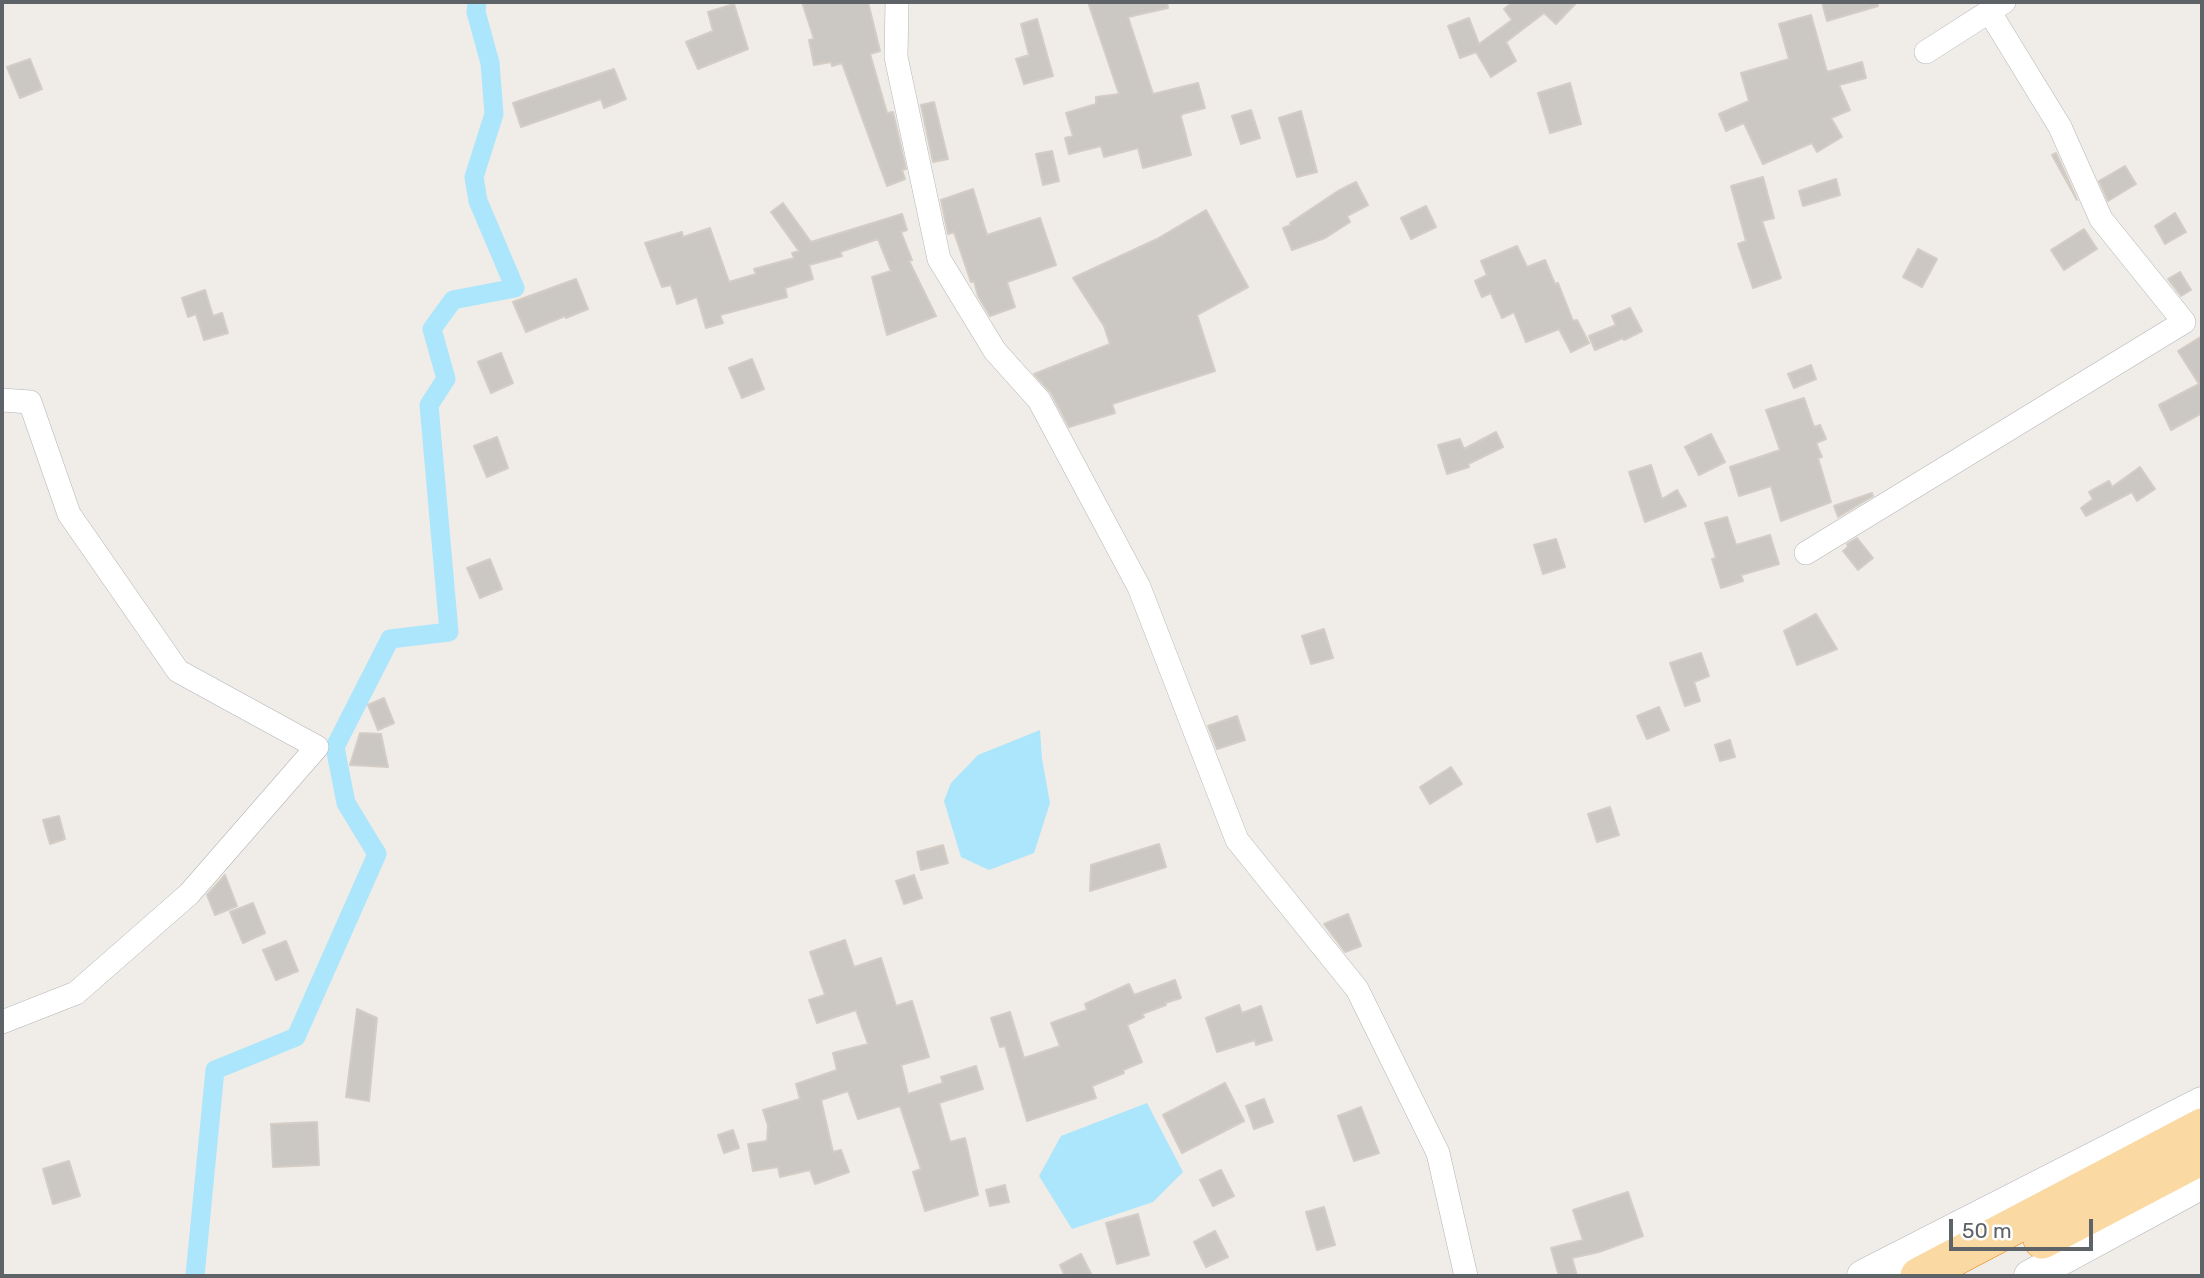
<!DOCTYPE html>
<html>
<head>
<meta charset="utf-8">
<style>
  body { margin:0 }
  #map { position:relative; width:2204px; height:1278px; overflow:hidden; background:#f0ece7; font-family:Rubik,sans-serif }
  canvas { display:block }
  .frame { position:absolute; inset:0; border:4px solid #5e6367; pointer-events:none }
  .scale { position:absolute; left:1949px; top:1219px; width:144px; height:32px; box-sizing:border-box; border:4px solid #5e6367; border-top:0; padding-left:9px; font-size:21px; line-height:24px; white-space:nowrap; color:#5e6367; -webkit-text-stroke:5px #fff; paint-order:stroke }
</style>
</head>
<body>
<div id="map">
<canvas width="2204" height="1278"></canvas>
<div class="frame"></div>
<div class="scale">50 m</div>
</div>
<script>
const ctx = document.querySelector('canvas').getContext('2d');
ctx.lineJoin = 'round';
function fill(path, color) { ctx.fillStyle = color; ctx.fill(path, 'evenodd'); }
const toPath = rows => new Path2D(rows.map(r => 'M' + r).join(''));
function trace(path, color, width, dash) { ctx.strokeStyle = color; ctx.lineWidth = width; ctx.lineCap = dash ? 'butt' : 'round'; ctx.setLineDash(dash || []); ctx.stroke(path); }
const water = toPath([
  [1040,730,1042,759,1050,803,1034,853,989,870,961,857,944,801,951,783,978,755],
  [1147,1103,1183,1172,1153,1202,1072,1229,1039,1176,1061,1136]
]);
const canal = toPath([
  [195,1276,215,1070,296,1037,377,854,346,803,335,747,390,639,449,632,429,405,446,379,432,329,453,300,515,288,478,201,474,177,494,114,490,63,476,12,477,2]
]);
const building = toPath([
  [802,2,868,2,880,51,870,54,887,113,893,112,906,169,902,170,905,179,887,186,842,63,832,66,831,62,814,65,809,40,814,39,802,2],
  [1088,2,1167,2,1168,8,1128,17,1153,94,1198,83,1205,108,1182,114,1181,117,1191,155,1143,168,1138,148,1104,157,1101,146,1069,154,1065,138,1073,136,1066,113,1096,104,1096,97,1119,94,1088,2],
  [1513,2,1577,2,1556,24,1544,13,1506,42,1516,61,1491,77,1476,52,1460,58,1448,26,1469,18,1479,44,1512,20,1504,9,1513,2],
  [1822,2,1877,2,1878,6,1827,21,1822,2],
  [734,4,748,49,698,69,686,42,713,31,708,12,734,4],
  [1811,15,1827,72,1862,62,1866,78,1839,85,1850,110,1831,118,1842,137,1817,152,1812,143,1763,164,1744,123,1726,131,1719,114,1749,101,1741,73,1789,59,1779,24,1811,15],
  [1037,19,1053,76,1024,84,1016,59,1029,55,1021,24,1037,19],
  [30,59,42,89,20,98,7,67,30,59],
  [614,69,626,99,604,108,601,99,521,127,513,103,614,69],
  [1570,83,1581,124,1550,133,1538,93,1570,83],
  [934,102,948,159,933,162,921,105,934,102],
  [1251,110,1260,138,1241,144,1232,116,1251,110],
  [1301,111,1317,172,1297,177,1279,118,1301,111],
  [1052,151,1059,181,1043,185,1036,154,1052,151],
  [2056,153,2077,200,2052,155,2056,153],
  [2125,166,2136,184,2108,201,2099,181,2125,166],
  [1763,177,1774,218,1762,221,1781,278,1753,288,1738,244,1746,241,1731,186,1763,177],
  [1836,179,1840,195,1803,206,1799,191,1836,179],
  [1356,182,1368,205,1347,216,1350,222,1325,238,1292,250,1283,228,1291,225,1290,223,1338,191,1356,182],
  [973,189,987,235,1040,218,1056,265,1007,282,1015,307,990,316,978,296,974,281,971,282,954,232,948,234,941,200,973,189],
  [783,203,811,242,902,214,907,230,901,232,912,260,909,261,936,316,887,335,872,277,891,271,878,239,840,252,842,256,809,265,813,279,785,288,787,297,720,315,723,323,706,328,697,297,677,304,671,285,662,287,645,243,682,232,683,237,710,228,729,282,756,274,754,269,794,258,792,253,799,251,771,212,783,203],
  [1426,206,1436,227,1411,239,1401,218,1426,206],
  [1206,210,1248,287,1197,315,1215,371,1112,404,1115,413,1069,427,1051,393,1034,374,1110,344,1104,326,1073,278,1157,239,1206,210],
  [2175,213,2186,232,2165,244,2155,226,2175,213],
  [2084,229,2097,249,2064,270,2051,250,2084,229],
  [1517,246,1527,267,1545,260,1555,284,1558,283,1573,321,1577,320,1589,343,1571,352,1559,329,1526,342,1514,312,1502,318,1491,293,1482,297,1475,281,1487,275,1481,261,1517,246],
  [1918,249,1937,259,1922,287,1903,277,1918,249],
  [2180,272,2191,290,2181,296,2168,279,2180,272],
  [576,279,588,309,566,318,565,316,526,332,513,302,576,279],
  [205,290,213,316,222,313,228,333,204,340,196,314,188,317,182,298,205,290],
  [1630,308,1642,331,1624,340,1623,338,1595,350,1589,336,1616,325,1612,316,1630,308],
  [2202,336,2202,413,2171,430,2159,405,2199,384,2178,351,2202,336],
  [501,353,513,383,491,393,478,362,501,353],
  [752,359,764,389,742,398,729,368,752,359],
  [1811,365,1816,379,1794,388,1788,374,1811,365],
  [1804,398,1814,427,1820,425,1826,439,1816,443,1822,457,1818,458,1831,502,1781,521,1771,486,1739,496,1730,467,1780,450,1766,410,1804,398],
  [1496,432,1503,447,1468,464,1469,467,1447,474,1438,445,1460,439,1464,449,1496,432],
  [1711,434,1725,462,1699,475,1685,447,1711,434],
  [497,437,508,468,487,477,474,446,497,437],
  [1651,465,1662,499,1677,490,1686,506,1645,522,1629,472,1651,465],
  [2140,467,2155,489,2137,501,2132,492,2086,516,2081,508,2093,499,2089,492,2109,481,2112,487,2140,467],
  [1872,493,1873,496,1838,517,1834,506,1872,493],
  [1727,517,1736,545,1770,535,1779,564,1741,575,1743,581,1721,588,1712,559,1716,558,1705,523,1727,517],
  [1857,538,1873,558,1858,570,1843,551,1848,547,1847,544,1857,538],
  [1556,539,1565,567,1543,574,1534,545,1556,539],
  [490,559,502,589,480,598,467,568,490,559],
  [1816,614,1837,649,1797,665,1784,631,1816,614],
  [1324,629,1333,658,1311,664,1302,636,1324,629],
  [1701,653,1709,676,1694,682,1700,701,1685,706,1670,663,1701,653],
  [384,698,394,723,378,730,368,705,384,698],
  [1659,707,1669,730,1647,739,1637,716,1659,707],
  [1237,716,1245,740,1217,749,1208,726,1237,716],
  [360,733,381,734,388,767,350,765,360,733],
  [1730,740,1735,757,1720,761,1715,745,1730,740],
  [1451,767,1462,784,1430,804,1420,787,1451,767],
  [1610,807,1619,835,1597,842,1588,814,1610,807],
  [59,816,65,839,50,844,43,820,59,816],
  [1159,844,1166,867,1090,891,1091,865,1159,844],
  [943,845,948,863,921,870,917,852,943,845],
  [225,875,237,906,215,915,207,895,225,875],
  [914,875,922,898,904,904,896,881,914,875],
  [253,903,265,933,243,943,230,912,253,903],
  [1348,914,1361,946,1345,952,1324,924,1348,914],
  [845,940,854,967,881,958,896,1006,912,1001,929,1057,901,1065,908,1094,943,1083,941,1077,976,1066,983,1089,939,1103,950,1142,965,1138,978,1195,925,1211,913,1172,921,1169,900,1106,858,1119,848,1091,821,1100,833,1152,841,1150,849,1172,815,1184,810,1170,780,1177,778,1167,753,1171,748,1144,767,1141,768,1126,763,1110,800,1099,796,1084,837,1070,833,1053,868,1044,856,1010,817,1023,809,1000,825,995,810,952,845,940],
  [286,941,298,971,276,980,263,950,286,941],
  [1175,980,1181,998,1165,1003,1166,1005,1142,1014,1144,1017,1127,1025,1142,1062,1123,1070,1124,1073,1092,1086,1096,1098,1027,1121,1005,1046,1000,1047,991,1018,1010,1012,1024,1058,1060,1046,1051,1023,1087,1010,1085,1004,1129,984,1134,995,1175,980],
  [1239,1005,1242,1013,1261,1006,1272,1040,1256,1045,1255,1040,1217,1052,1206,1018,1239,1005],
  [357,1009,377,1018,369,1101,346,1097,357,1009],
  [1225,1083,1244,1121,1182,1153,1163,1115,1225,1083],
  [1264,1099,1273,1122,1254,1129,1246,1106,1264,1099],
  [1361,1107,1379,1153,1354,1161,1338,1116,1361,1107],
  [317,1122,319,1165,273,1167,271,1124,317,1122],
  [733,1130,739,1148,724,1153,718,1135,733,1130],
  [69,1161,80,1196,53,1204,43,1169,69,1161],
  [1221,1170,1234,1196,1213,1206,1200,1180,1221,1170],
  [1005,1185,1009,1202,990,1206,986,1190,1005,1185],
  [1628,1192,1643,1236,1599,1252,1572,1258,1577,1276,1559,1276,1551,1248,1583,1240,1573,1210,1628,1192],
  [1324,1207,1335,1245,1317,1250,1306,1212,1324,1207],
  [1138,1214,1149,1255,1117,1264,1106,1223,1138,1214],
  [1215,1231,1228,1257,1206,1267,1194,1242,1215,1231],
  [1081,1254,1092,1276,1065,1276,1060,1265,1081,1254]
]);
const minor = toPath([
  [897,2,896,57,939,259,995,351,1039,400,1139,587,1237,840,1357,989,1438,1153,1466,1276],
  [1926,52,2004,2],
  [2,400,30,402,69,514,178,671,317,747,189,894,76,993,2,1022],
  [1806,553,2184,322,2101,219,2060,127,1989,11]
]);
const secondary = toPath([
  [1863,1276,2202,1103],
  [2030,1276,2202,1183]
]);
const trunk = toPath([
  [2042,1240,2202,1156],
  [1919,1276,2202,1127]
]);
fill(water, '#abe6fc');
trace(canal, '#abe6fc', 19);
fill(building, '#cbc7c3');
trace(building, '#d4cdc5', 2);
trace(minor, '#b2b5b9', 24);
trace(secondary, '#b3b7bb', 33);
trace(trunk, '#ee8108', 38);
trace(minor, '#fff', 23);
trace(secondary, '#fff', 32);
trace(trunk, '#fad9a2', 37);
</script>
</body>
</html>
